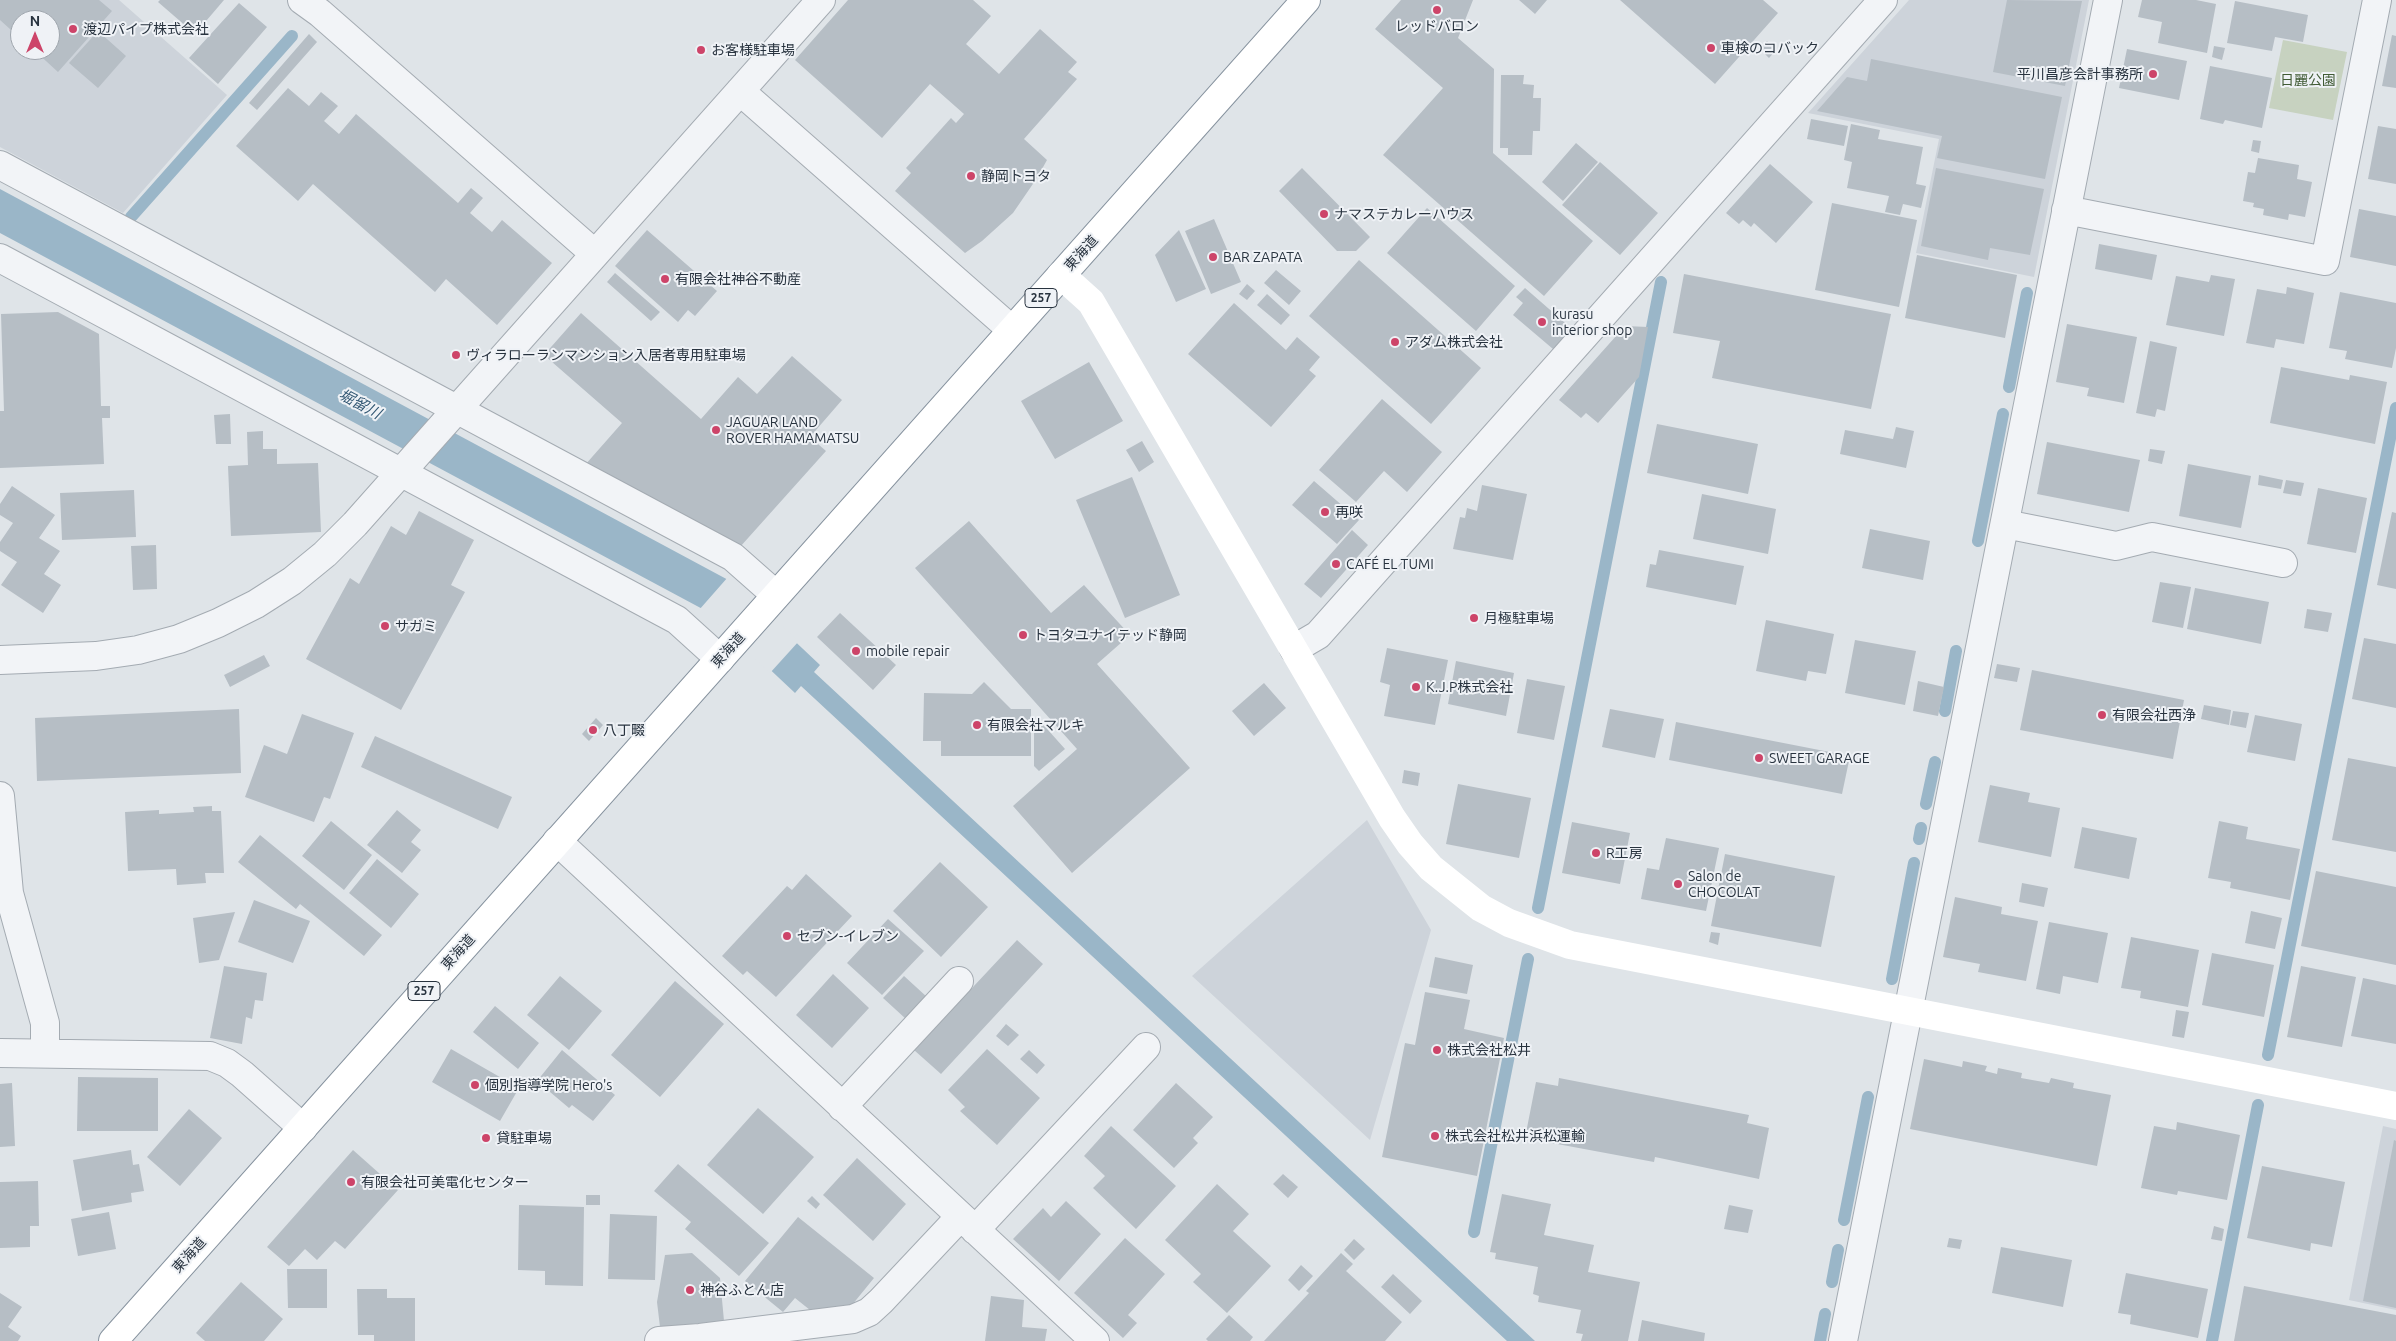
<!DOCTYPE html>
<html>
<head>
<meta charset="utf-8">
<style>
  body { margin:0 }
  #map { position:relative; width:2396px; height:1341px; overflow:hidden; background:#dfe4e8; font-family:Ubuntu,sans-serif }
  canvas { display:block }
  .north { position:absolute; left:10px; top:10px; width:50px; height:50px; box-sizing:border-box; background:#eff2f6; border:1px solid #9fa6ad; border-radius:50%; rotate:0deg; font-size:14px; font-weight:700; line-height:20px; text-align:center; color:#28333f }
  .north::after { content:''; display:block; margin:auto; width:18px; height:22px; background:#cd4469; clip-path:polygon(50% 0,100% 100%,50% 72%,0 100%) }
</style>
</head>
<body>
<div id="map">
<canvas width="2396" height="1341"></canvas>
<div class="north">N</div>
</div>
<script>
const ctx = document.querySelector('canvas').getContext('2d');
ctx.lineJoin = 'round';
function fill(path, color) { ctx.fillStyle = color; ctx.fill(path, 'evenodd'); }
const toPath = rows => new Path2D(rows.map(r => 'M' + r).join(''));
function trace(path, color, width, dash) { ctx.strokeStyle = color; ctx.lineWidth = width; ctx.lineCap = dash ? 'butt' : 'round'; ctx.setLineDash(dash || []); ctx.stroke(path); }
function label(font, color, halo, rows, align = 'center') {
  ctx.font = font + ' Ubuntu,"Noto Sans JP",sans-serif'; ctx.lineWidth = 4; ctx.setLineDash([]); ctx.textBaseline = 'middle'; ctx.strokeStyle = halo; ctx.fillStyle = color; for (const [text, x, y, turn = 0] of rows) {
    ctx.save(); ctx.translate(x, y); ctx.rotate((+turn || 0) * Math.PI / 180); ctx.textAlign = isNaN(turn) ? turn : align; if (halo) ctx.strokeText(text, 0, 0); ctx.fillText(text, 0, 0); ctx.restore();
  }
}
const built = toPath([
  [0,0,119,0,227,95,123,213,0,147],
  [20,20,50,20,50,50,20,50],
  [1909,0,2089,0,2034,277,1916,253,1939,139,1808,113],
  [1367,820,1431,930,1370,1140,1192,976],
  [2383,1126,2396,1129,2396,1310,2349,1300]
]);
const green = toPath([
  [2283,40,2347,52,2333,120,2269,108]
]);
const water = toPath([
  [0,189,732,582,820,665,814,672,1535,1341,1507,1341,801,686,795,693,710,613,0,233]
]);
const pier = toPath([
  [728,577,799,641,770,673,708,615,699,610]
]);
const stream = toPath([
  [131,217,292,36],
  [2009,387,2027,293],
  [1978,541,2003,414],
  [1945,711,1956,651],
  [1926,804,1935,762],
  [1919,839,1921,828],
  [1538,908,1661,282],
  [1892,979,1914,863],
  [2268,1055,2396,408],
  [1844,1220,1868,1097],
  [1474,1232,1528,959],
  [1832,1282,1838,1250],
  [1820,1341,1825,1314],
  [2212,1341,2258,1105]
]);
const building = toPath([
  [0,0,99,0,112,11,58,72,34,50,50,50,50,20,20,20,20,38,0,20],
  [160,0,224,0,195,34,158,2],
  [848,0,973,0,991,16,966,44,999,74,1040,29,1077,62,1068,72,1077,79,1024,139,1047,160,1037,178,1013,213,982,241,965,253,895,191,911,173,906,168,951,118,956,123,964,114,930,84,882,138,795,60],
  [1401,0,1473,0,1458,38,1494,69,1493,153,1593,241,1544,296,1383,155,1443,88,1375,29],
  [1519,0,1547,0,1535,14],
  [1620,0,1763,0,1778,13,1715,84],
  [2007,0,2082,1,2065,86,1993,72],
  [2142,0,2196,0,2216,4,2207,53,2158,43,2162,22,2138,17],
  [2235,1,2308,15,2303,42,2275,37,2272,51,2227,43],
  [239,3,267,27,218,84,189,58],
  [98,31,126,56,98,88,69,63],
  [309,34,317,42,257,110,249,103],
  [2392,35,2396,36,2396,88,2382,86],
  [1767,41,1776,50,1769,58,1760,49],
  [2214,46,2225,48,2222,60,2212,57],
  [2127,49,2187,61,2179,100,2119,88],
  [1871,59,2062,97,2045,179,1937,158,1942,136,1817,111,1847,77,1867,81],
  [2210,66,2272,78,2262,128,2225,120,2223,124,2200,119],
  [1501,75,1524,75,1523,84,1534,85,1533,98,1541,98,1540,131,1533,131,1532,155,1508,155,1508,148,1500,148],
  [288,88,309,106,321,92,338,106,324,121,339,134,356,114,458,203,471,188,483,198,470,213,492,232,502,220,552,263,497,325,446,279,435,292,313,184,298,201,236,146],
  [1811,119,1848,126,1844,146,1807,139],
  [1851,124,1880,130,1878,139,1923,147,1916,184,1926,186,1921,208,1903,204,1900,215,1885,212,1889,196,1847,188,1852,162,1844,160],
  [2378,126,2396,129,2396,184,2368,179],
  [2253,140,2261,141,2259,153,2251,151],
  [1576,143,1598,162,1563,201,1542,182],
  [2258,158,2299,165,2297,179,2312,182,2305,217,2289,214,2288,220,2263,215,2264,209,2253,207,2254,203,2243,201,2248,172,2255,173],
  [1600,162,1658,213,1620,255,1562,205],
  [1770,164,1813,202,1776,243,1754,223,1751,227,1743,220,1739,224,1726,213],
  [1302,168,1370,237,1356,251,1337,251,1279,191],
  [1936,168,2044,189,2030,255,1990,248,1988,260,1921,246],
  [1832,203,1917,220,1899,307,1815,290],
  [1427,208,1515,286,1476,331,1387,253],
  [2359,209,2396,216,2396,266,2350,257],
  [1214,219,1241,282,1211,294,1185,231],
  [647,230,717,291,695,316,688,310,678,322,615,266],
  [1179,230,1206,289,1176,302,1155,255],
  [2099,244,2157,255,2152,280,2095,269],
  [1917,255,2017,275,2005,338,1905,318],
  [1359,260,1481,368,1431,424,1309,316],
  [1276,270,1301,291,1289,305,1264,283],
  [615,273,660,312,651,321,607,282],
  [1684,274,1891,314,1871,409,1712,378,1720,341,1673,333],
  [2211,275,2235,279,2224,336,2166,325,2176,276,2209,282],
  [1247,284,1255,291,1247,300,1239,294],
  [2287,287,2314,293,2304,344,2276,339,2274,348,2246,343,2257,289,2286,294],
  [1525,288,1572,329,1553,349,1513,315,1523,303,1516,297],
  [2340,292,2396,303,2396,348,2392,368,2345,359,2347,351,2329,348],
  [1267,294,1290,315,1281,325,1257,305],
  [1234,303,1286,350,1297,337,1320,357,1309,370,1316,376,1271,427,1188,354],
  [58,312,99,334,101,406,110,406,110,418,102,418,104,464,0,468,0,411,4,411,1,314],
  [581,313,701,419,738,377,757,394,792,356,842,400,810,437,826,451,740,547,585,465,622,423,544,355],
  [2067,324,2137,337,2124,403,2087,396,2089,388,2056,382],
  [1625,326,1648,327,1639,377,1598,423,1586,413,1581,418,1559,400],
  [2150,341,2177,347,2165,411,2157,409,2155,417,2136,413],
  [1089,362,1123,421,1055,459,1021,401],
  [2281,367,2349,380,2350,375,2387,382,2375,444,2270,423],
  [1382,399,1442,452,1407,492,1384,471,1356,502,1319,470],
  [230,414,231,444,216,444,214,415],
  [1657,424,1758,444,1748,494,1647,473],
  [1896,427,1914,431,1906,468,1840,454,1845,430,1893,439],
  [263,431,263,449,277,449,277,464,318,463,321,532,231,536,228,466,248,465,247,432],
  [1142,441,1154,462,1139,472,1126,450],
  [2047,442,2140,460,2129,512,2037,494],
  [2150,449,2165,451,2162,464,2148,461],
  [2188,464,2251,476,2241,528,2179,516],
  [2259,475,2283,480,2281,489,2258,485],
  [1132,477,1180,595,1125,618,1076,500],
  [2286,480,2304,483,2301,496,2283,493],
  [1314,481,1359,520,1337,544,1292,505],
  [1482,485,1527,494,1513,560,1453,549,1460,517,1465,518,1467,508,1477,511],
  [12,486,55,515,39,538,60,551,44,574,61,585,43,613,1,585,17,562,0,551,0,542,13,523,0,515,0,504],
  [2318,488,2367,498,2356,553,2307,544],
  [134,490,136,537,62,540,60,493],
  [1702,494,1776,509,1768,554,1693,539],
  [419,511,474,540,451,585,465,592,401,710,306,659,350,578,359,584,391,526,406,535],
  [2392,512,2396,513,2396,589,2377,585],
  [969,521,1051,613,1084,585,1130,635,1097,664,1190,768,1072,873,1013,806,1077,749,915,568],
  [1870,529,1930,541,1923,580,1862,568],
  [1352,530,1368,545,1321,598,1304,584],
  [156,545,157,589,133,590,131,546],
  [1659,550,1744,566,1736,605,1646,587,1650,564,1656,565],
  [2160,582,2191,587,2183,628,2152,622],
  [2195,588,2269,602,2261,644,2187,629],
  [2307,609,2332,613,2328,632,2304,628],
  [840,613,896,665,873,690,817,637],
  [1766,620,1834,634,1826,674,1808,671,1806,681,1756,671],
  [2364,638,2396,644,2396,708,2352,699],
  [1855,640,1916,651,1905,705,1845,693],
  [1387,648,1448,660,1435,725,1384,716,1390,685,1380,682],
  [264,655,270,666,230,687,224,675],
  [1456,661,1514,673,1506,716,1448,704],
  [1997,664,2020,668,2017,682,1994,678],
  [2032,670,2184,700,2173,759,2020,730],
  [1527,679,1565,686,1554,740,1517,733],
  [1918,681,1944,687,1938,716,1913,711],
  [984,682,1011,709,1031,709,1031,756,941,756,941,741,923,741,924,693,972,694],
  [1264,683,1286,708,1254,736,1232,711],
  [2204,705,2231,710,2229,725,2201,719],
  [239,709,241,773,37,781,35,718],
  [1610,709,1664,719,1655,758,1602,747],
  [2233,711,2249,713,2246,728,2230,725],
  [302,714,354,733,330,799,324,797,314,822,245,797,264,745,287,754],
  [2255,715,2302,724,2295,761,2247,752],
  [596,718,603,725,589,741,582,734],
  [1040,721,1065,749,1039,771,1034,766,1034,726],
  [1676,722,1850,756,1842,794,1669,760],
  [375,736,512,797,498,829,361,767],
  [2348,758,2396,767,2396,852,2332,840],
  [1404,770,1420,773,1418,786,1402,783],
  [1458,784,1531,798,1519,858,1446,844],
  [1990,785,2030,793,2028,802,2060,808,2051,857,1978,842],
  [212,806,212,811,221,811,224,873,205,873,206,883,177,885,176,869,128,871,125,812,159,810,159,814,194,812,193,807],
  [397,810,421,830,411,842,421,850,402,873,367,845],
  [331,821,372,855,344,890,302,856],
  [2219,821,2248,827,2246,839,2300,849,2290,900,2230,888,2231,882,2208,878],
  [1572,822,1630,833,1620,884,1562,873],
  [2082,827,2137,838,2129,879,2074,868],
  [260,835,382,935,364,956,300,904,296,909,238,862],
  [1666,838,1719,848,1706,911,1641,899,1647,868,1659,870],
  [1725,854,1835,876,1821,947,1711,926],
  [377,859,419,894,391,928,349,893],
  [940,862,988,907,941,957,893,911],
  [2316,871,2396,887,2396,965,2301,946],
  [806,874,852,916,776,997,747,971,743,975,722,956,787,886,792,890],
  [2022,883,2048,888,2044,907,2019,902],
  [1955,897,2002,907,2001,914,2038,921,2026,981,1978,972,1980,964,1943,957],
  [254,900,310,921,293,963,238,942],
  [2251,911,2282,918,2275,949,2245,943],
  [235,912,219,960,199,963,193,918],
  [888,919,924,951,882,995,847,963],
  [2049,922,2108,933,2098,983,2063,976,2060,994,2036,989],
  [1711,932,1720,933,1718,945,1709,942],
  [2131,937,2199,950,2188,1007,2140,998,2141,991,2121,988],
  [1017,940,1043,964,941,1074,914,1050],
  [2212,953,2274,965,2264,1017,2202,1005],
  [1435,957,1473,965,1467,994,1429,987],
  [224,966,267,973,263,1001,255,1000,252,1019,246,1017,242,1044,210,1038],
  [2301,966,2356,977,2342,1047,2287,1037],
  [833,974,869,1008,832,1048,796,1015],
  [560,976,602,1011,569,1050,527,1015],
  [904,976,927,997,906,1019,883,998],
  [2363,978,2396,985,2396,1044,2351,1036],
  [675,981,724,1024,660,1097,611,1055],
  [1425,992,1470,1000,1464,1029,1504,1038,1477,1176,1382,1157,1405,1043,1415,1045],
  [495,1006,539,1043,518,1069,473,1032],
  [2176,1010,2189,1012,2184,1038,2172,1036],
  [1006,1024,1019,1035,1008,1046,996,1036],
  [451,1049,519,1088,500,1121,432,1082],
  [987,1049,1040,1098,997,1145,960,1111,965,1107,948,1090],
  [562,1050,615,1095,593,1121,572,1105,569,1108,537,1081],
  [1029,1050,1045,1065,1037,1074,1020,1059],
  [1924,1059,1962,1067,1963,1061,1987,1066,1985,1071,1997,1074,1998,1068,2022,1073,2021,1078,2049,1083,2051,1078,2074,1083,2073,1088,2111,1095,2097,1166,1910,1129],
  [78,1077,158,1078,158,1131,77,1131],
  [1559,1078,1749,1115,1747,1123,1769,1128,1759,1179,1655,1157,1654,1162,1525,1138,1536,1082,1558,1086],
  [12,1083,15,1146,0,1147,0,1084],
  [1176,1083,1213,1117,1193,1138,1198,1143,1174,1168,1133,1130],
  [758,1108,814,1157,763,1214,707,1165],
  [189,1109,222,1138,180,1186,147,1157],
  [2177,1122,2240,1135,2227,1200,2178,1191,2177,1195,2141,1188,2154,1126,2176,1130],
  [1111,1126,1176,1186,1136,1229,1093,1188,1105,1176,1084,1156],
  [2394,1140,2396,1141,2396,1308,2363,1301],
  [131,1150,133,1165,139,1164,144,1191,131,1193,132,1202,82,1211,73,1160],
  [353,1150,398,1190,345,1249,335,1241,317,1260,305,1249,289,1266,267,1247],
  [857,1158,906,1204,873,1241,823,1195],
  [678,1164,769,1243,739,1276,685,1229,691,1222,654,1191],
  [2262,1166,2345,1182,2332,1247,2311,1243,2310,1251,2247,1238],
  [1283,1174,1298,1187,1288,1198,1273,1184],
  [38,1181,39,1226,30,1226,30,1247,0,1248,0,1182],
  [1217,1184,1249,1214,1233,1231,1271,1266,1227,1313,1193,1282,1201,1274,1165,1240],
  [1502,1194,1551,1204,1544,1235,1594,1245,1588,1272,1640,1282,1628,1341,1581,1341,1583,1334,1576,1333,1581,1310,1538,1302,1539,1296,1533,1294,1538,1267,1495,1259,1496,1253,1490,1252],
  [586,1195,600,1195,600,1205,586,1205],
  [812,1196,820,1204,816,1209,807,1201],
  [1066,1201,1101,1234,1059,1281,1013,1239,1043,1208,1051,1217],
  [519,1205,584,1207,583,1286,545,1285,545,1271,518,1270],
  [1729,1205,1753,1210,1748,1233,1724,1229],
  [109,1212,116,1249,78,1256,71,1219],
  [610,1214,657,1216,655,1280,608,1279],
  [798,1217,874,1278,852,1305,810,1310,795,1298,783,1312,745,1281],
  [2214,1226,2224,1229,2222,1241,2211,1239],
  [1125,1238,1165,1274,1128,1315,1137,1323,1123,1338,1074,1293],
  [1949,1238,1962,1240,1960,1249,1947,1247],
  [1354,1239,1365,1249,1354,1260,1344,1250],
  [2001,1247,2072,1260,2063,1307,1992,1293],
  [692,1253,720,1278,724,1321,660,1327,657,1302,665,1255],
  [1341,1253,1353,1264,1346,1271,1402,1322,1385,1341,1264,1341,1309,1293,1306,1291],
  [1301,1265,1313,1276,1299,1291,1288,1280],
  [287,1269,327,1269,327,1308,288,1308],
  [2126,1273,2208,1289,2198,1338,2130,1324,2131,1315,2118,1313],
  [1393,1274,1422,1301,1410,1314,1381,1287],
  [241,1282,283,1319,264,1341,205,1341,196,1333],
  [2244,1286,2396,1315,2396,1341,2234,1341],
  [357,1289,387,1289,387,1298,415,1298,415,1341,374,1341,374,1335,358,1335],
  [0,1293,22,1307,8,1327,21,1336,18,1341,0,1341],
  [991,1296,1024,1300,1022,1327,1047,1329,1045,1341,985,1341],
  [1229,1315,1253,1337,1250,1341,1208,1341,1206,1339],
  [1642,1320,1705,1333,1704,1341,1638,1341]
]);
const street = toPath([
  [302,0,320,13,595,254],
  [740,91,1012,330],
  [0,165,733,557,776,595],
  [2066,210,2325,261,2377,0],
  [0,258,677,620,720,659],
  [2005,524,2116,546,2152,537,2283,563],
  [1294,649,1318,635,1883,0],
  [0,660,96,656,138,650,179,639,218,623,256,604,292,581,325,554,355,524,821,0],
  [0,796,9,893,45,1023,45,1053],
  [557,841,1095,1341],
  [0,1053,210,1056,227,1063,242,1074,303,1128],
  [842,1107,959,981],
  [975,1230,1146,1047],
  [659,1341,700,1338,853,1319,869,1312,881,1301,960,1217],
  [1843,1341,2108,0]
]);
const secondary = toPath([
  [1061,275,1091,302,1392,818,1410,844,1431,868,1481,908,1509,923,1570,945,2396,1106]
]);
const highway = toPath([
  [113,1341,1306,0]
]);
const markers = [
  [1437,10,5,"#cd4469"],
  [73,29,5,"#cd4469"],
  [1711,48,5,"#cd4469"],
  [701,50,5,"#cd4469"],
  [2153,74,5,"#cd4469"],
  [971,176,5,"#cd4469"],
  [1324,214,5,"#cd4469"],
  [1213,257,5,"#cd4469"],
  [665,279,5,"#cd4469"],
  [1542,322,5,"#cd4469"],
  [1395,342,5,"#cd4469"],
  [456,355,5,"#cd4469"],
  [716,430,5,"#cd4469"],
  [1325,512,5,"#cd4469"],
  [1336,564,5,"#cd4469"],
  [1474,618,5,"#cd4469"],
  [385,626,5,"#cd4469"],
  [1023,635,5,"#cd4469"],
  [856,651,5,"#cd4469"],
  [1416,687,5,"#cd4469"],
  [2102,715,5,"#cd4469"],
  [977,725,5,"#cd4469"],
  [593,730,5,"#cd4469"],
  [1759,758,5,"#cd4469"],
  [1596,853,5,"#cd4469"],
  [1678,884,5,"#cd4469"],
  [787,936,5,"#cd4469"],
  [1437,1050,5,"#cd4469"],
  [475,1085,5,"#cd4469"],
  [1435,1136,5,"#cd4469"],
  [486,1138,5,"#cd4469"],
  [351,1182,5,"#cd4469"],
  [690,1290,5,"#cd4469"]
];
const shields = [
  [1041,298,32],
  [424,991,32]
];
const shieldNames = [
  ["257",1041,298],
  ["257",424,991]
];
const poiNames = [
  ["レッドバロン",1437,26,"center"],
  ["渡辺パイプ株式会社",83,29],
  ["車検のコバック",1721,48],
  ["お客様駐車場",711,50],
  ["平川昌彦会計事務所",2143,74,"right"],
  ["静岡トヨタ",981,176],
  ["ナマステカレーハウス",1334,214],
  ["BAR ZAPATA",1223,257],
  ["有限会社神谷不動産",675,279],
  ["kurasu",1552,314],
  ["interior shop",1552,330],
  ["アダム株式会社",1405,342],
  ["ヴィラローランマンション入居者専用駐車場",466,355],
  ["JAGUAR LAND",726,422],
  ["ROVER HAMAMATSU",726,438],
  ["再咲",1335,512],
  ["CAFÉ EL TUMI",1346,564],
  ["月極駐車場",1484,618],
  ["サガミ",395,626],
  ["トヨタユナイテッド静岡",1033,635],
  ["mobile repair",866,651],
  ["K.J.P株式会社",1426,687],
  ["有限会社西浄",2112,715],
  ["有限会社マルキ",987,725],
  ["八丁畷",603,730],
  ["SWEET GARAGE",1769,758],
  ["R工房",1606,853],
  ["Salon de",1688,876],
  ["CHOCOLAT",1688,892],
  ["セブン-イレブン",797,936],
  ["株式会社松井",1447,1050],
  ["個別指導学院 Hero's",485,1085],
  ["株式会社松井浜松運輸",1445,1136],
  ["貸駐車場",496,1138],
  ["有限会社可美電化センター",361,1182],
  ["神谷ふとん店",700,1290]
];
const parkNames = [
  ["日麗公園",2308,80]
];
const streetNames = [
  ["東海道",1081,253,-48],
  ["東海道",728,650,-48],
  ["東海道",458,952,-48],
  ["東海道",189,1255,-48]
];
const waterNames = [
  ["堀留川",360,404,28]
];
fill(built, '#cdd3da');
fill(green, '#c7d2c0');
fill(water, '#9ab6c8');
fill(pier, '#dfe4e8');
trace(stream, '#9ab6c8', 12);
fill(building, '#b6bec5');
trace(street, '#a4abb2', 30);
trace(highway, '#87939f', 30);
trace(street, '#f2f4f7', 28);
trace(secondary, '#fff', 28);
trace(highway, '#fff', 28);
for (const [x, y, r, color] of markers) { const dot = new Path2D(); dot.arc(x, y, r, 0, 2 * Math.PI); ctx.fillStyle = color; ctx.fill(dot); trace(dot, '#eff2f6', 2); }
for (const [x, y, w] of shields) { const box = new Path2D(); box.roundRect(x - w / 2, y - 9.5, w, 19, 4); ctx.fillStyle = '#eff2f6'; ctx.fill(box); trace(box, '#28333f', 1); }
label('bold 12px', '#28333f', null, shieldNames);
label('14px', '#28333f', '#eff2f6', poiNames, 'left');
label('14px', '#415b35', '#eff2f6', parkNames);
label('14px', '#28333f', '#eff2f6', streetNames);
label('italic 15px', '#325773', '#eff2f6', waterNames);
</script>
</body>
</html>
